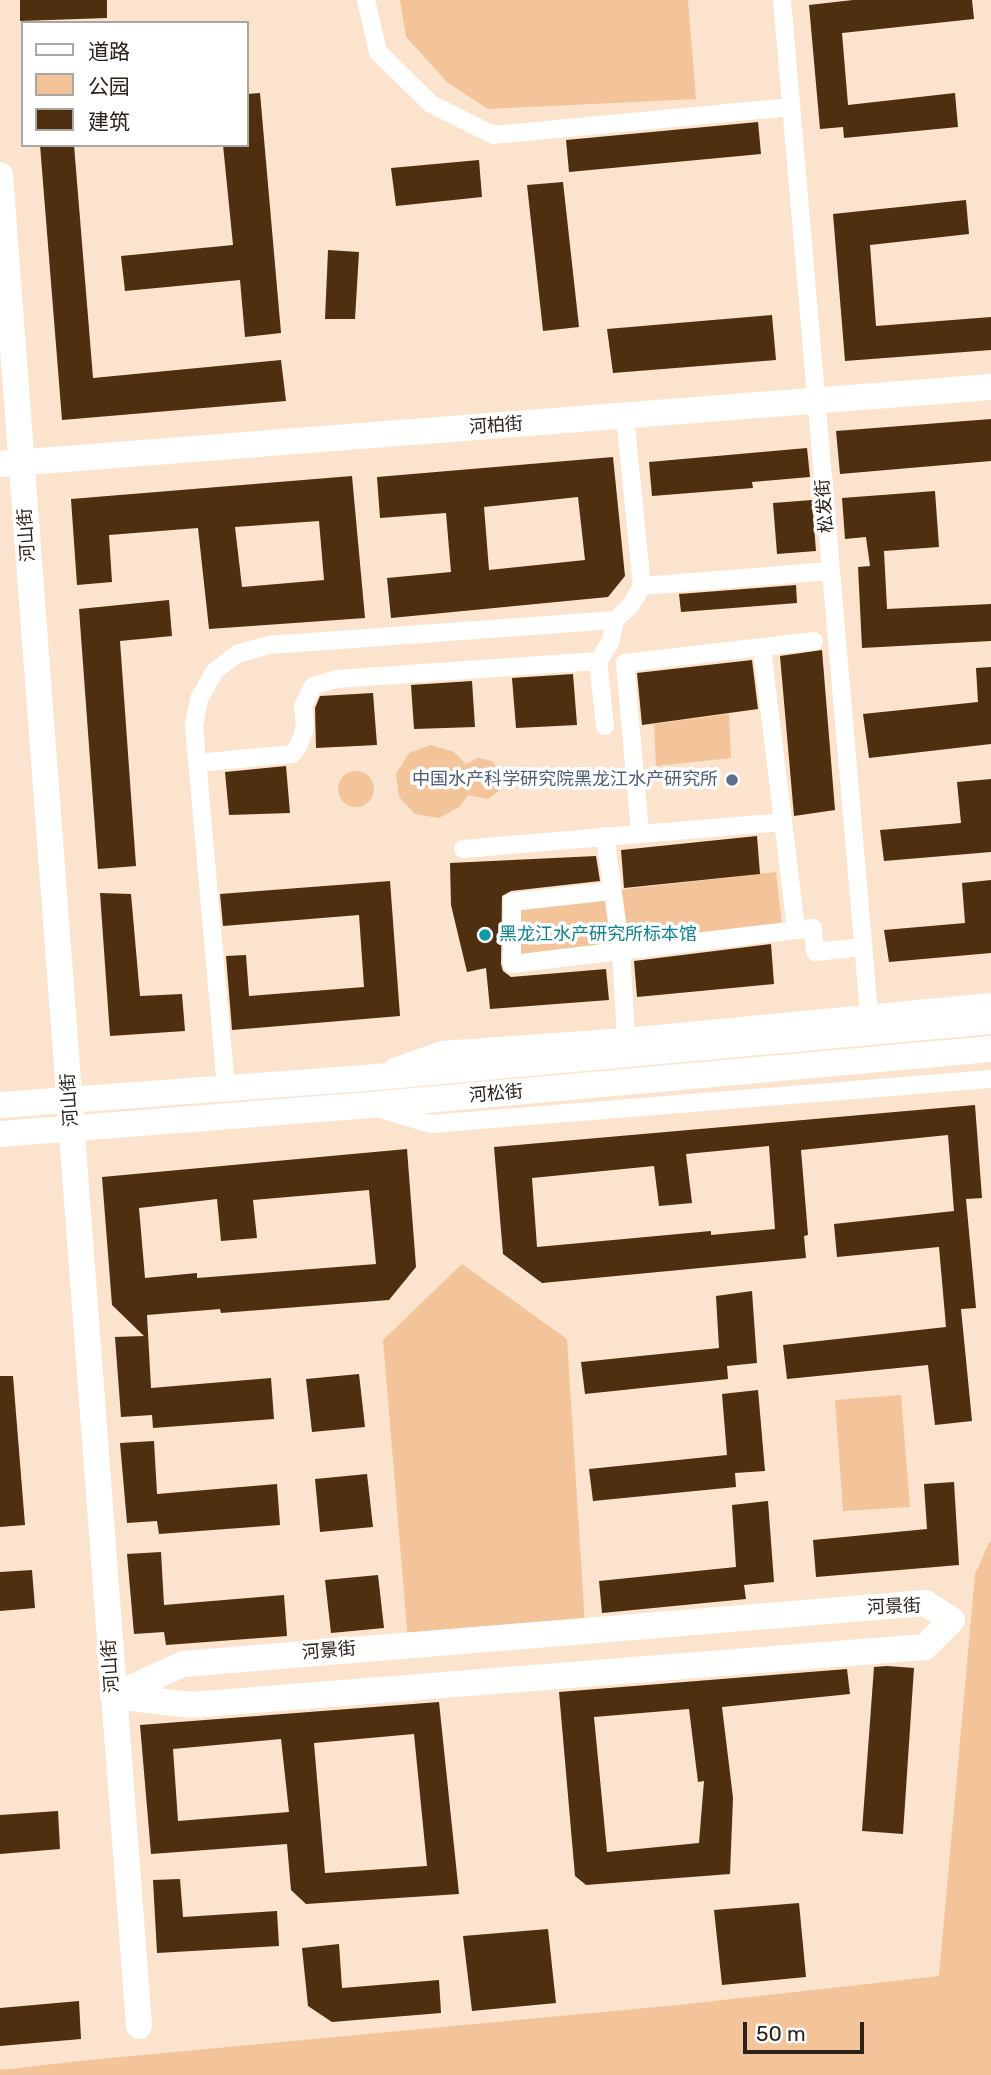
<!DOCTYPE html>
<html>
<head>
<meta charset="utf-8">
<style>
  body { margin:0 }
  #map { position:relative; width:991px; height:2075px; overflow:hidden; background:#fce3cd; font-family:Rubik,"Noto Sans SC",sans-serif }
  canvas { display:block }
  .legend { position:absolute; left:21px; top:21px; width:228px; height:126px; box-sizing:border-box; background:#fff; border:2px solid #aaa6a3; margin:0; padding:9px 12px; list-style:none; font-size:21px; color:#2b2119 }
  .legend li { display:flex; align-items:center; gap:14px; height:35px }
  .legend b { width:35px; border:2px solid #aaa6a3 }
  .scale { position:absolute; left:743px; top:2022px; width:121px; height:32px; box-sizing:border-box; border:4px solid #2b2119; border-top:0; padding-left:9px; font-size:21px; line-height:24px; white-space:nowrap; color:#2b2119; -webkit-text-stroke:5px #fff; paint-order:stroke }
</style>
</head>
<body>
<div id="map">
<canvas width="991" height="2075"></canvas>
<ul class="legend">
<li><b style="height:9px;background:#fff"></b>道路</li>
<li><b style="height:19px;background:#f3c49a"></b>公园</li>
<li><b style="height:19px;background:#4e2f0f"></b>建筑</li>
</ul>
<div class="scale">50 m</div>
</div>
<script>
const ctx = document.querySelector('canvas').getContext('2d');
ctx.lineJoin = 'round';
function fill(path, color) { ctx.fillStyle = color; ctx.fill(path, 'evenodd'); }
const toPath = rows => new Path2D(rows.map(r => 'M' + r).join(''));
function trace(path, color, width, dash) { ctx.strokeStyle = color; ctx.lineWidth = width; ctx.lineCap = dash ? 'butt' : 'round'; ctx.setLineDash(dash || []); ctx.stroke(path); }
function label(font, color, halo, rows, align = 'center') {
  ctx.font = font + ' Rubik,"Noto Sans SC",sans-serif'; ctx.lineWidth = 7; ctx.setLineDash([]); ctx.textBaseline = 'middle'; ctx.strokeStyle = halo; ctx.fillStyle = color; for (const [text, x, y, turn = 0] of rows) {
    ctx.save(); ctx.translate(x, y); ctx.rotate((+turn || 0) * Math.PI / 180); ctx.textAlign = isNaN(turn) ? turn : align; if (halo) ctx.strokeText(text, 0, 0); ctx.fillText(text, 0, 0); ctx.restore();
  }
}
const green = toPath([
  [400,0,688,0,696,99,488,109,447,82,406,37],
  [729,714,731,758,656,766,654,724],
  [431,745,454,752,466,764,478,758,492,761,501,771,499,791,488,799,468,795,459,807,439,818,415,814,399,797,396,774,409,753],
  '338 789a18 18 0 1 1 36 0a18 18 0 1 1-36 0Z',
  [776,872,783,933,511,964,512,902],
  [462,1264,567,1339,585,1625,408,1641,383,1340],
  [901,1395,910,1507,843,1511,835,1400],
  [991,1539,991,2075,0,2075,0,2070,89,2060,678,2005,939,1976,975,1574]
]);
const building = toPath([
  [20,0,107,0,107,18,20,21],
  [853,0,972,0,974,19,842,33,848,105,955,93,958,127,844,138,843,127,820,129,809,5],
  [260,93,281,333,245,337,240,280,125,291,121,256,233,245,223,145,247,145,247,94],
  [758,122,761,154,569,172,566,140],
  [40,145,74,145,93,378,281,360,286,401,62,420],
  [479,160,482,197,396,206,391,168],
  [563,182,579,327,543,331,527,185],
  [966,200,969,234,870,245,876,326,991,317,991,350,845,361,833,214],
  [328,250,359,252,355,319,325,319],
  [772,315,776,360,613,373,607,329],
  [991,419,991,461,840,474,836,431],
  [807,448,810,477,752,482,753,488,652,496,649,462],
  [613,457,625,576,608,597,391,618,387,578,451,572,446,513,380,518,377,477],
  [578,497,585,560,489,570,484,507],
  [352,476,365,618,209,629,198,528,109,535,112,582,77,585,71,499],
  [319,521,324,580,242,587,235,527],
  [935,491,939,547,884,551,887,609,991,604,991,641,862,648,858,567,870,566,866,537,845,539,842,498],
  [812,500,816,551,777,554,773,503],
  [796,585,797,603,681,612,679,594],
  [169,600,172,636,120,641,136,866,98,869,79,609],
  [822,650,835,810,794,816,780,656],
  [752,660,758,709,642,725,637,673],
  [991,667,991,744,869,758,863,714,978,702,976,668],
  [573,674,577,725,516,728,512,678],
  [472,681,475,727,414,729,411,685],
  [373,693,377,745,316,748,315,708,320,696],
  [286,766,290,813,229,815,225,772],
  [991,779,991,852,884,861,880,830,961,823,957,782],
  [757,836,760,874,624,888,621,850],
  [596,856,600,881,511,891,502,896,501,964,503,971,511,977,606,969,609,1000,490,1009,486,968,467,972,451,905,450,863],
  [991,880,991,953,889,962,884,930,965,923,962,883],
  [390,881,400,1016,232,1030,226,956,246,955,249,996,364,987,359,915,223,926,220,894],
  [100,893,131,894,140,996,182,994,185,1031,110,1036],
  [771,944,774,984,637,997,634,961],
  [975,1105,982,1198,966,1199,976,1308,961,1309,972,1421,935,1425,928,1365,787,1379,783,1345,946,1327,939,1247,837,1257,834,1224,954,1211,948,1135,801,1150,808,1235,804,1236,806,1258,542,1283,503,1254,494,1147],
  [769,1146,775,1229,711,1235,711,1231,537,1247,532,1178,654,1166,659,1206,692,1203,686,1154],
  [407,1149,416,1267,389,1300,221,1313,220,1309,147,1315,151,1388,271,1378,274,1419,153,1428,152,1415,121,1417,115,1337,144,1336,112,1305,102,1177],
  [369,1190,376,1264,197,1278,197,1273,145,1278,139,1208,217,1199,221,1241,257,1238,253,1200],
  [752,1291,757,1363,727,1366,728,1379,585,1394,581,1362,719,1348,716,1296],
  [359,1374,365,1427,312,1432,306,1379],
  [0,1376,13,1376,25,1525,0,1527],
  [758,1390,765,1471,735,1473,736,1487,593,1501,589,1469,727,1455,722,1394],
  [154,1441,157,1494,277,1484,280,1525,159,1534,157,1521,127,1523,120,1443],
  [367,1474,373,1527,320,1532,315,1479],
  [954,1482,959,1565,816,1577,813,1540,927,1529,924,1484],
  [768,1501,774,1582,744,1585,746,1599,602,1613,599,1581,736,1567,732,1505],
  [161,1552,164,1605,284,1595,287,1636,166,1645,164,1632,134,1634,127,1554],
  [32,1570,35,1608,0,1611,0,1572],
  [378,1575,384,1628,331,1633,325,1580],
  [887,1666,914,1668,903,1834,862,1831,874,1667],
  [847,1669,850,1694,722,1707,733,1798,730,1874,586,1885,575,1876,559,1692],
  [689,1709,698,1782,704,1781,699,1843,607,1852,594,1717],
  [439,1702,459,1894,306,1904,291,1890,287,1844,151,1854,140,1725],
  [414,1734,427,1866,325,1873,314,1743],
  [281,1739,289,1812,178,1821,173,1749],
  [58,1811,60,1849,0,1854,0,1815],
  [180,1879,183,1917,277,1911,279,1946,157,1953,153,1880],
  [799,1903,806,1977,722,1985,714,1910],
  [548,1929,556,2003,472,2011,463,1936],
  [339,1944,342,1988,439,1980,441,2013,332,2022,308,2006,302,1948],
  [79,2001,81,2039,0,2046,0,2008]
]);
const street = toPath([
  [366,0,378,52,431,104,493,135,791,107],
  [782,0,869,1013],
  [625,416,642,586],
  [762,649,795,920],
  [598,661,605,726],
  [197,763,292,754,299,745,305,728,303,706,313,686,336,679,598,661,610,643,615,620,631,605,642,586,831,571],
  [640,832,625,663,814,641],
  [605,836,621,950,626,1037],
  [463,849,783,822],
  [611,891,512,902,512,964,813,928,815,952,863,947],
  [394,1067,442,1050,626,1037,991,1002],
  [226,1087,194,726,199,699,215,671,237,654,269,645,615,620],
  [380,1109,430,1124,991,1079]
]);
const secondary = toPath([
  [0,175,139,2026],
  [0,464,991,387],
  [0,1105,365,1078,991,1021],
  [0,1134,370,1105,991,1049],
  [925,1603,952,1620,925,1647,191,1705,113,1696,183,1664,925,1603]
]);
const markers = [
  [732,780,7,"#5c6f8a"],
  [485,935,7,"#0f9aa8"]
];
const streetNames = [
  ["河柏街",496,426,-4],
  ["松发街",825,506,-95],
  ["河山街",27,535,-94],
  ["河松街",496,1094,-5],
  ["河山街",70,1100,-94],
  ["河景街",894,1607,-2],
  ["河景街",329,1651,-5],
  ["河山街",111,1666,-94]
];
const serviceNames = [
  ["中国水产科学研究院黑龙江水产研究所",718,780]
];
const cultureNames = [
  ["黑龙江水产研究所标本馆",499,935]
];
fill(green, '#f3c49a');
fill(building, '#4e2f0f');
trace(street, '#fff', 18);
trace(secondary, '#fff', 26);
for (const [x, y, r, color] of markers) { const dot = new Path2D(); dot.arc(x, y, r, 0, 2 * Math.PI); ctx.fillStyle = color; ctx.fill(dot); trace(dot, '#fff', 2.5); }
label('18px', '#2b2119', '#fff', streetNames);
label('18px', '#4e5e75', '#fff', serviceNames, 'right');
label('18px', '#0d838f', '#fff', cultureNames, 'left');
</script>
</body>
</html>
